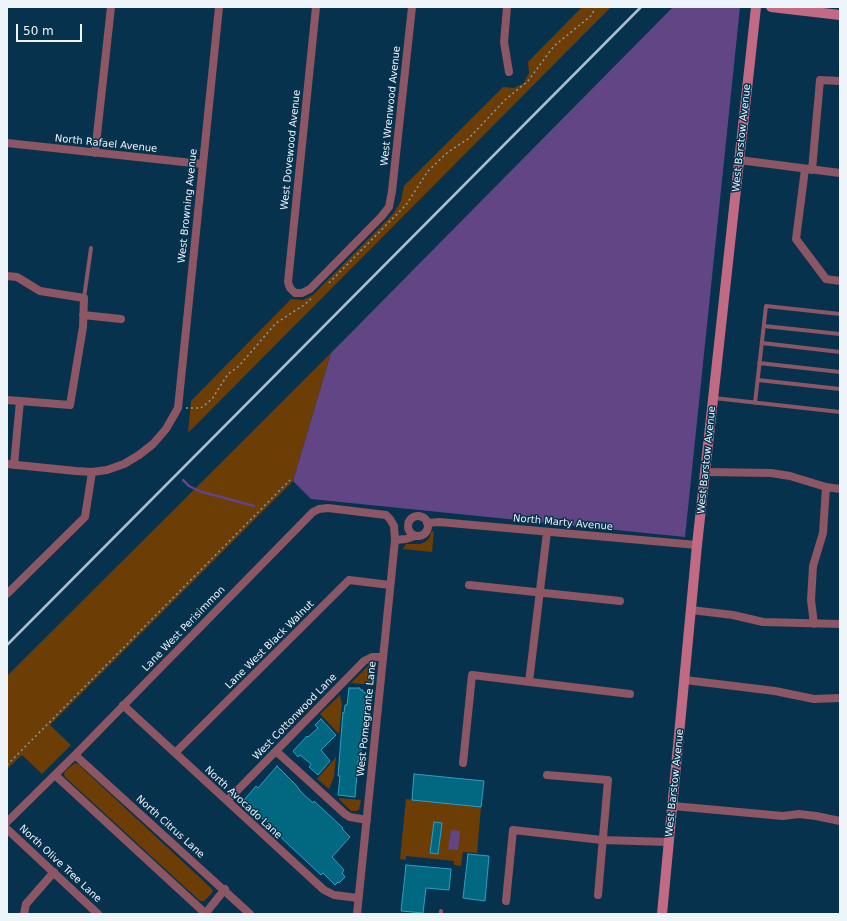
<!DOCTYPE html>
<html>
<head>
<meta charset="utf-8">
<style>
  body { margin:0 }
  #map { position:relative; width:847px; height:921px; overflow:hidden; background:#07324d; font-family:"DejaVu Sans",sans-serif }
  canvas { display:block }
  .frame { position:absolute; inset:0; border:8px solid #edf4fa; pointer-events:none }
  .scale { position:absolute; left:16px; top:24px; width:66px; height:18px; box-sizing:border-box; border:2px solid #edf4fa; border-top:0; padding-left:5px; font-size:12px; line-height:14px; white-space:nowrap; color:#edf4fa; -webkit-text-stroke:3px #07324d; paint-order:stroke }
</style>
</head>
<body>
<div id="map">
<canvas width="847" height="921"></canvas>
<div class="frame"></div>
<div class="scale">50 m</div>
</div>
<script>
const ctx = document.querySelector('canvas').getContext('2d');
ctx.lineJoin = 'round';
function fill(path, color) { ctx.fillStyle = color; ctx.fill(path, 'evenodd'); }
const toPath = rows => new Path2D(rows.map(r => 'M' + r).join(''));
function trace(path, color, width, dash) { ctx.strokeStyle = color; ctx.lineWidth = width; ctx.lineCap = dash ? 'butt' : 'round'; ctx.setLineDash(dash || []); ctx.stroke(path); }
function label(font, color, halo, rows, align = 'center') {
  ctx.font = font + ' "DejaVu Sans",sans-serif'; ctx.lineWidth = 3; ctx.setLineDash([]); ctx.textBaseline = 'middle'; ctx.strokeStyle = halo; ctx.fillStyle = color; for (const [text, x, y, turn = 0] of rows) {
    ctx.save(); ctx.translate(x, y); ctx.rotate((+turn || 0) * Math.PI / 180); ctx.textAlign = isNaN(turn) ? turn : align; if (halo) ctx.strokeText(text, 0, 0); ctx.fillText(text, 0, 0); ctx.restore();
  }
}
const green = toPath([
  [582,7,611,7,188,433,191,401,291,299,303,300,313,295,393,214,401,201,404,186,503,87,514,88,524,83,529,73,528,62],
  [331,353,293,481,50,725,71,745,42,774,22,755,7,769,7,676],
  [434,531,432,552,403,549,406,544,420,544,425,542,429,539,431,532],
  [369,665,374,668,373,685,351,683],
  [340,695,342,704,339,734,320,714],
  [336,757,334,777,329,789,317,779],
  [75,763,78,764,211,888,213,891,211,894,204,901,200,901,65,777,64,774,65,771],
  [338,798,361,800,359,810,356,811,351,811],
  [406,799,481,807,477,853,463,852,461,866,454,865,454,861,406,856,406,860,400,859]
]);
const water = toPath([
  [673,7,740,7,685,537,311,499,293,481,331,353],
  [451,830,460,831,458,850,448,849]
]);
const stream = toPath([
  [183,480,189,486,199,491,254,506]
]);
const building = toPath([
  [349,688,360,688,360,690,363,690,363,692,366,693,363,718,365,718,361,752,359,752,355,797,338,795,340,776,338,776,343,712,344,713,345,705,347,705,349,688],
  [321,719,336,735,321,750,330,761,318,775,309,767,311,764,300,755,298,757,293,751,307,736,308,737,318,728,315,725,321,719],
  [277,766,296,785,301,792,313,803,314,801,343,828,342,829,350,837,332,857,344,870,342,873,345,877,339,883,338,882,335,885,323,873,321,875,275,832,277,830,266,820,265,821,244,800,256,786,258,788,277,766],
  [414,774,484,781,481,807,412,800,414,774],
  [434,822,442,823,438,854,430,853,434,822],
  [468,854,489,856,485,901,463,898,468,854],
  [406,865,451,869,449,890,426,888,423,913,401,911,406,865]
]);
const path = toPath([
  [329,283,406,205,428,171,448,152,468,139,506,99,528,81,554,46,592,15,595,7],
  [186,408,201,408,212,399,228,374,239,366,276,323,304,305,311,299],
  [7,765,290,480]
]);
const lane = toPath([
  [84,298,91,248],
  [764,326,840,334],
  [762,343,840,352],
  [759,363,840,372],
  [758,380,840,389],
  [714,398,840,412],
  [755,403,766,306,840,314],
  [441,914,441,911]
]);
const street = toPath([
  [316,7,288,282,290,288,295,293,302,293,310,289,381,217,389,207,392,191,412,7],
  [507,7,504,42,509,72],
  [7,143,202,164],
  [95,153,111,7],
  [739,160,840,173],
  [805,169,796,239,826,279,840,281],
  [812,170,820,80,840,81],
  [7,276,17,277,40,291,84,298,83,327,70,405,20,401],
  [83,315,121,319],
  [7,400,20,401,14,465],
  [7,464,76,471,92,472,107,470,124,464,139,455,153,444,166,429,178,408,219,7],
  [705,472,771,473,790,476,826,487,840,489],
  '408 526a10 10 0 1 1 20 0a10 10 0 1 1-20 0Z',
  [427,523,439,522,697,545],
  [395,540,406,539,415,536],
  [469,585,620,601],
  [7,594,85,517,92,472],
  [691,610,733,615,763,622,840,624],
  [814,624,811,600,813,566,823,533,826,487],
  [685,680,775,691,814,699,840,698],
  [529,682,547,532],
  [123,705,324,890,334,895,358,898],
  [276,751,345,814,350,817,367,820],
  [175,753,349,580,390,585],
  [75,755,250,914],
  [463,763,472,675,630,694],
  [55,775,206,914],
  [547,775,608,780,598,895],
  [227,801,364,661,372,657,383,657],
  [673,806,783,816,799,814,816,816,840,821],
  [7,822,75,755,313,512,319,509,328,508,386,515,390,519,394,526,395,540,357,914],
  [7,829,98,914],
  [506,901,513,830,602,840,669,842],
  [24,914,26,904,54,872],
  [205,914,225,889]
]);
const secondary = toPath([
  [771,7,840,15],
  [662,914,697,545,756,7]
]);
const rail = toPath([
  [7,645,641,7]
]);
const streetNames = [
  ["West Wrenwood Avenue",391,106,-84],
  ["West Barstow Avenue",742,138,-84],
  ["North Rafael Avenue",106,144,6],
  ["West Dovewood Avenue",291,150,-84],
  ["West Browning Avenue",188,206,-84],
  ["West Barstow Avenue",707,460,-84],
  ["North Marty Avenue",563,523,5],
  ["Lane West Perisimmon",184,629,-46],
  ["Lane West Black Walnut",270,645,-45],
  ["West Cottonwood Lane",295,717,-46],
  ["West Pomegrante Lane",367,719,-84],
  ["West Barstow Avenue",675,783,-84],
  ["North Avocado Lane",243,803,43],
  ["North Citrus Lane",170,827,42],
  ["North Olive Tree Lane",60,864,43]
];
fill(green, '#6c3d05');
fill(water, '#614585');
trace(stream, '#614585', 2.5);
fill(building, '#026881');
trace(building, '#2ca0c2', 1);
trace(path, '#839aaa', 1.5, [2, 3]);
trace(lane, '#8c5665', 4);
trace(street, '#8c5665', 8);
trace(secondary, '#c06a83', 10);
trace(rail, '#adbeca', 2.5);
label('10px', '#edf4fa', '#07324d', streetNames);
</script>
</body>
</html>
